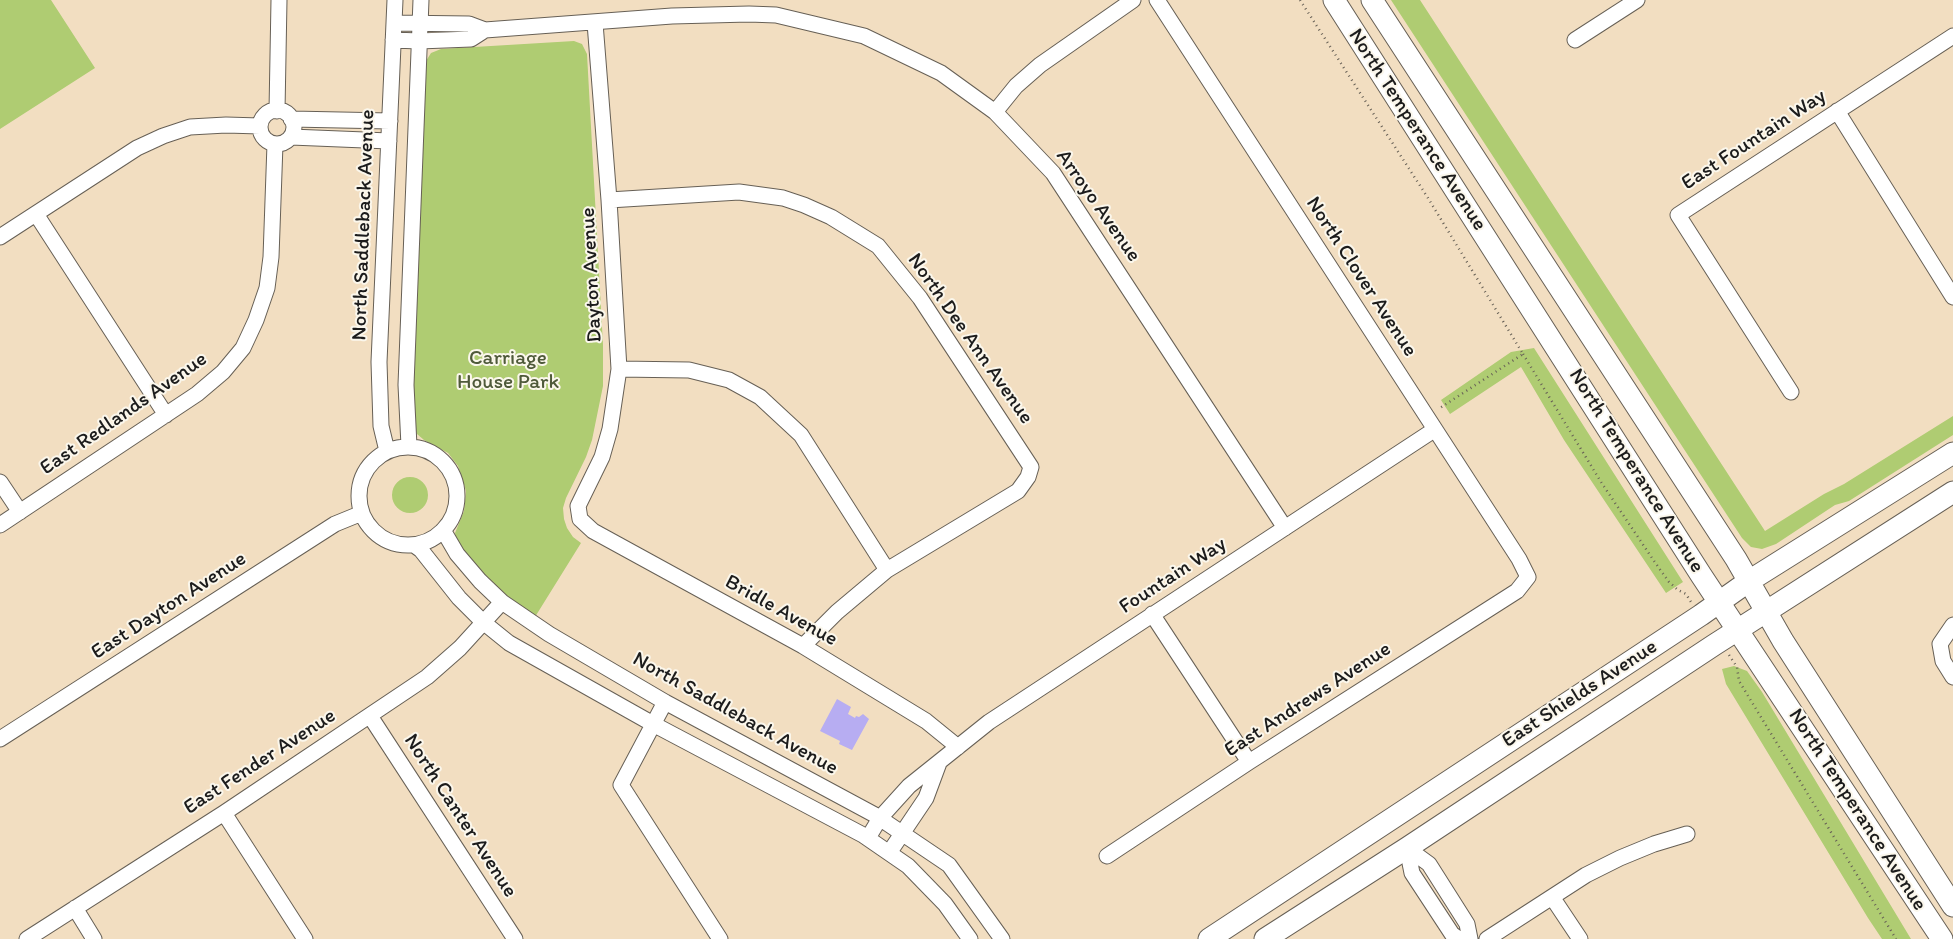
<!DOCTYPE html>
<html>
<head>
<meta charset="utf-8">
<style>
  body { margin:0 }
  canvas { display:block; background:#f2dec1 }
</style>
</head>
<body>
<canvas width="1953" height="939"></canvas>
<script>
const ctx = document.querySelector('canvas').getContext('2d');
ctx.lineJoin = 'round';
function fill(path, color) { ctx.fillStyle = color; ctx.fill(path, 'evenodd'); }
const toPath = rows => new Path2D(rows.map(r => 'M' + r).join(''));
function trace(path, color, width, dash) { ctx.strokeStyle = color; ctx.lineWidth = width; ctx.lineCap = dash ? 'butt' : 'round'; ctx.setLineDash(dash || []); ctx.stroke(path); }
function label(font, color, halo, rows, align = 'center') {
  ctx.font = font + ' Itim,sans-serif'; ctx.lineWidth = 4; ctx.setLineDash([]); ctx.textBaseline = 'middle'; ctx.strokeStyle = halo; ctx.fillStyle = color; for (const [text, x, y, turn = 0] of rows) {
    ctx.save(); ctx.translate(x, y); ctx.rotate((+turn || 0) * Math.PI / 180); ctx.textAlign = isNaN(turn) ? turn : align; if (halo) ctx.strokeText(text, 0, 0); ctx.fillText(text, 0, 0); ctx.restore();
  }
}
const green = toPath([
  [0,0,51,0,95,68,0,129],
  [1391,0,1420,0,1765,531,1824,494,1844,484,1953,416,1953,435,1849,501,1835,505,1776,544,1762,549,1751,547,1742,538],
  [574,41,582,44,587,54,603,345,603,386,592,440,586,457,566,498,563,508,564,519,567,528,573,537,581,543,535,617,509,598,467,557,456,539,455,533,464,511,466,491,458,466,448,453,424,440,417,434,414,426,412,393,426,61,431,53,441,49],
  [1534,348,1683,582,1666,593,1564,440,1521,367,1450,414,1441,400,1511,352],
  '392 495a18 18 0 1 1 36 0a18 18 0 1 1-36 0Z',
  [1734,666,1747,671,1762,692,1911,939,1882,939,1868,918,1726,684,1722,669]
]);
const building = toPath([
  [837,699,851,707,848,714,855,718,856,716,859,717,863,714,869,719,852,750,839,744,840,741,820,731]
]);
const path = toPath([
  [1300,0,1428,198,1523,354,1440,408],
  [1523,354,1601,482,1654,561,1669,582,1678,590,1686,594,1691,602],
  [1729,655,1737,667,1739,681,1896,939]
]);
const street = toPath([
  [394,23,469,24,485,30,672,16,749,14,776,15,864,36,941,73,995,112,1053,173,1285,528],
  [595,23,609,200,619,369,610,429,602,457,578,506,580,519,593,531,803,646,926,721,958,747],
  [393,40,419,41,471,39,485,30],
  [1575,40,1637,0],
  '260 127a17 17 0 1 1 34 0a17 17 0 1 1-34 0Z',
  [277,111,279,0],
  [1837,111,1953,297],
  [995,112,1016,86,1040,65,1133,0],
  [291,119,390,121],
  [291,137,389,141],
  [609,200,739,192,783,198,804,205,831,217,878,246,920,298,1031,467,1028,477,1018,491,887,570,837,612,803,646],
  [36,214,166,415],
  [0,237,137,148,163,136,190,127,226,125,260,126],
  [619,369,689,370,729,380,760,397,801,435,887,570],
  [1791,392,1678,215,1953,36],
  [409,446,406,385,421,0],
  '359 496a49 49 0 1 1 98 0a49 49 0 1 1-98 0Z',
  [387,451,381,426,379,362,395,0],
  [0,482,20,512],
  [0,525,197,394,223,372,243,348,256,320,267,288,271,257,275,144],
  [443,530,457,554,480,581,502,602,549,634,665,702,875,815,949,865,1002,939],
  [414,545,421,550,459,598,483,622,509,643,653,724,863,835,908,866,945,904,970,939],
  [1152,614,1249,762],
  [1953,625,1940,644,1943,661,1953,677],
  [665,702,621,785,720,939],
  [370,716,515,939],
  [0,739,335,524,362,513],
  [224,813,305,939],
  [868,838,880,818,909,786,989,722,1434,430],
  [1407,848,1429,864,1467,924,1470,939],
  [1407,848,1412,873,1452,934,1459,939],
  [889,853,926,798,939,763],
  [1107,856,1249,762,1517,591,1528,577,1519,559,1157,0],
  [1552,897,1580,939],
  [75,908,94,939],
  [27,939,224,813,427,677,460,648,502,602],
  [1487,939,1586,875,1620,858,1654,844,1687,834]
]);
const secondary = toPath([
  [1334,0,1701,575,1942,939],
  [1372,0,1736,559,1783,641,1953,906],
  [1209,939,1701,615,1749,581,1953,453],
  [1265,939,1407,848,1714,645,1953,492]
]);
const streetNames = [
  ["North Temperance Avenue",1417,130,57],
  ["East Fountain Way",1754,140,-33],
  ["Arroyo Avenue",1098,206,55],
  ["North Saddleback Avenue",364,225,-88],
  ["Dayton Avenue",592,275,-93],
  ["North Clover Avenue",1361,277,57],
  ["North Dee Ann Avenue",970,339,55],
  ["East Redlands Avenue",124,414,-35],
  ["North Temperance Avenue",1636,471,58],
  ["Fountain Way",1173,576,-33],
  ["East Dayton Avenue",169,606,-33],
  ["Bridle Avenue",781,611,29],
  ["East Shields Avenue",1580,694,-33],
  ["East Andrews Avenue",1308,700,-33],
  ["North Saddleback Avenue",735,714,29],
  ["East Fender Avenue",260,762,-33],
  ["North Temperance Avenue",1857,810,57],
  ["North Canter Avenue",460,816,57]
];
const parkNames = [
  ["Carriage",508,359],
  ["House Park",508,383]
];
fill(green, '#afcc72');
fill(building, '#b7adf2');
trace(street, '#676056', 17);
trace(secondary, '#676056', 23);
trace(path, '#676056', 2.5, [1, 4]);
trace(street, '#fff', 15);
trace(secondary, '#fff', 21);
label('21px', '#1c1c1c', '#fbf7ec', streetNames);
label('21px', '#4f5a3a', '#fbf7ec', parkNames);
</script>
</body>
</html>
